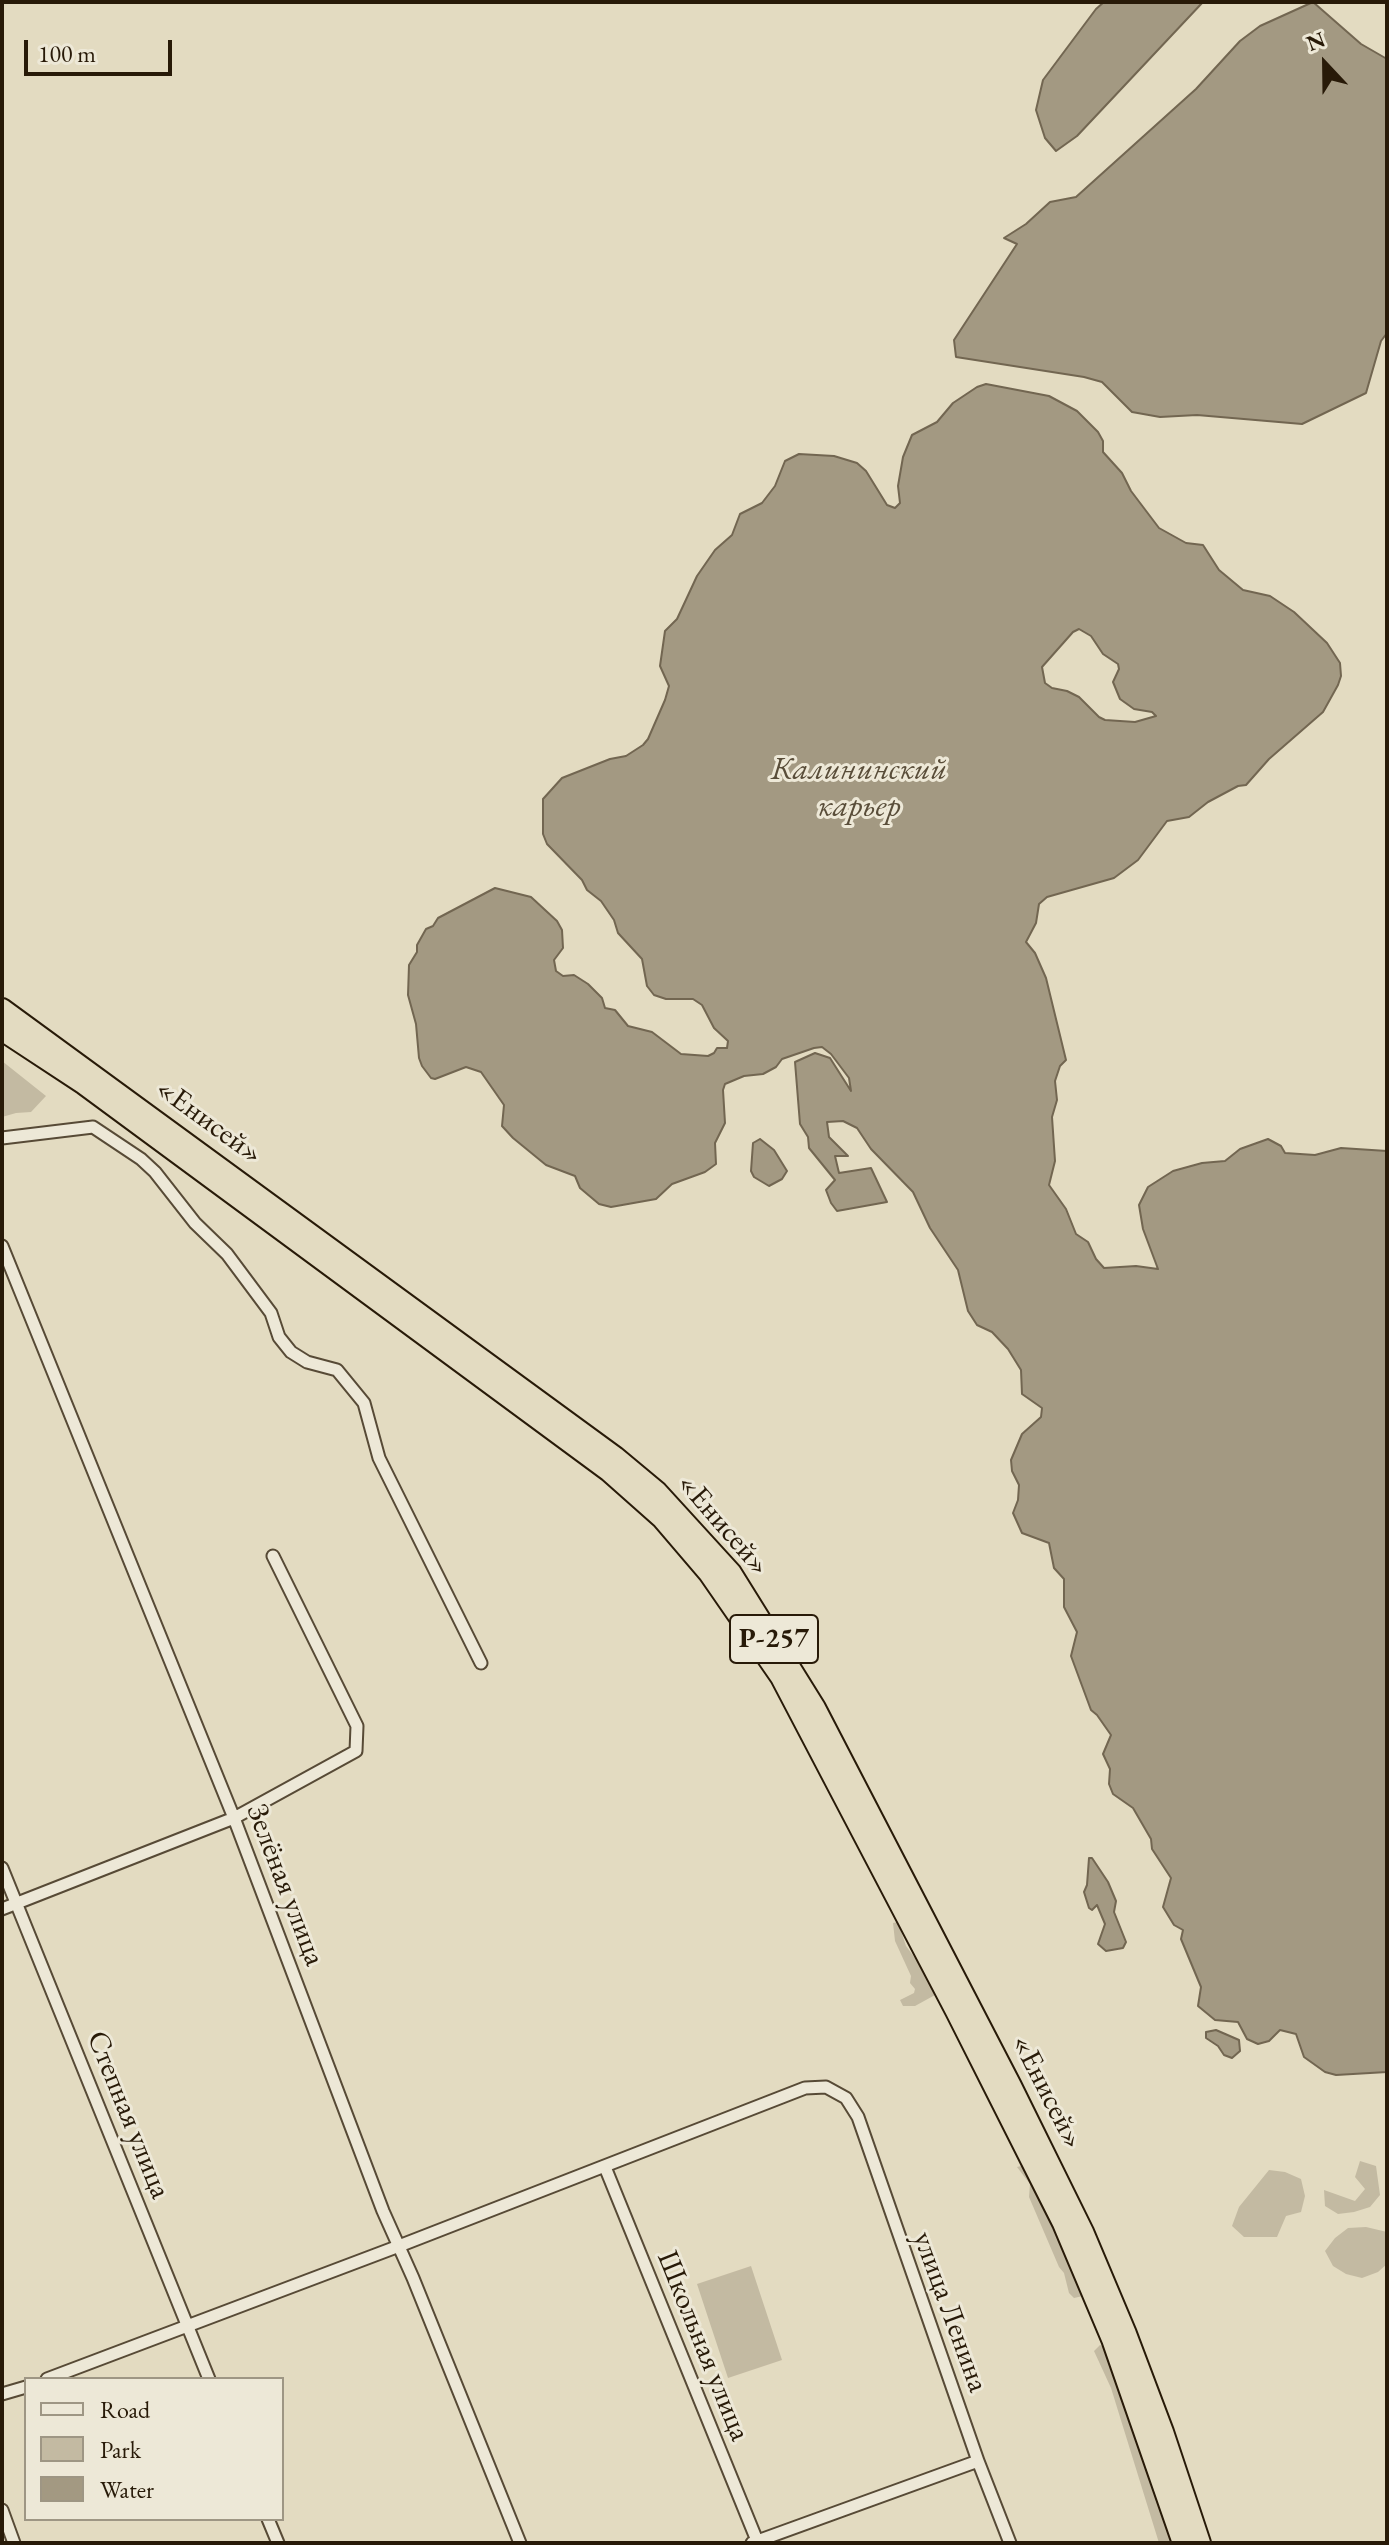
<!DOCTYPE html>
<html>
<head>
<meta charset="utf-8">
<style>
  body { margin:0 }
  #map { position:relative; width:1389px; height:2545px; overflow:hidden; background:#e3dbc1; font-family:"EB Garamond",serif }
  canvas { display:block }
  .frame { position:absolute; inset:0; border:4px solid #281a08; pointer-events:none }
  .legend { position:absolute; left:24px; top:2377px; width:260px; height:144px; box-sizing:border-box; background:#ede8d7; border:2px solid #9e9684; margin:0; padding:10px 14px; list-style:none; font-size:24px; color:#281a08 }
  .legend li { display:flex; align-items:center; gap:16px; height:40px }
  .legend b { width:40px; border:2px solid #9e9684 }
  .north { position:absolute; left:1285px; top:24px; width:80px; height:80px; -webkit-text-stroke:6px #ede8d7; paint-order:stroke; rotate:338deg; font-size:22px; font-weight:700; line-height:32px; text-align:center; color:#281a08 }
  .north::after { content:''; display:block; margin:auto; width:28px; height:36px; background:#281a08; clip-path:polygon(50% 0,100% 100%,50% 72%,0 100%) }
  .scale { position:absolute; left:24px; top:40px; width:148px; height:36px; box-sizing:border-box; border:4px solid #281a08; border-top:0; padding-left:10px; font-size:24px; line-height:28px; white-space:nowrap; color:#281a08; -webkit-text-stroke:6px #ede8d7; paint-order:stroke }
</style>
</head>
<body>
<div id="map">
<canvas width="1389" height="2545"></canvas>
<div class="frame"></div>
<ul class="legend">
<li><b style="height:10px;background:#ede8d7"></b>Road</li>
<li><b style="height:22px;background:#c3baa2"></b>Park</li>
<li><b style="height:22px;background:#a39982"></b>Water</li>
</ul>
<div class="north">N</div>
<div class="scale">100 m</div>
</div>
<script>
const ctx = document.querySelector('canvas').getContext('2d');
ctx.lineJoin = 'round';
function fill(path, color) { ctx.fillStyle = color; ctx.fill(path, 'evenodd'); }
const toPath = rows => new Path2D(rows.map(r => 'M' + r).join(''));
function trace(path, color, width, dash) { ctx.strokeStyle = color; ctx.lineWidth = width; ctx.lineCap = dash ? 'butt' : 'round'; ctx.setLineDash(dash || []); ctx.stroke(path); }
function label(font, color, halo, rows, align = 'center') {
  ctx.font = font + ' "EB Garamond",serif'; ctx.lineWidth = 6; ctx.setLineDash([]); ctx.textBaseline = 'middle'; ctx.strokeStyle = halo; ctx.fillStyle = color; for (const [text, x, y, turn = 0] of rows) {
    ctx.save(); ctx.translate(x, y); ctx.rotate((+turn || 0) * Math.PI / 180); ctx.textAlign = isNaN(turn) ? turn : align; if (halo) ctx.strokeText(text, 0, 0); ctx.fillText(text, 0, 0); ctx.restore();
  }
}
const green = toPath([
  [2,1061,46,1096,31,1112,16,1113,2,1117],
  [898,1922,906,1946,921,1966,928,1983,936,1990,935,1995,915,2006,903,2006,900,2000,914,1993,915,1989,910,1983,911,1976,895,1941,893,1923],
  [1360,2161,1376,2166,1380,2195,1370,2207,1354,2212,1338,2214,1325,2206,1324,2190,1355,2201,1365,2189,1355,2177],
  [1025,2165,1040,2189,1083,2296,1074,2298,1069,2293,1064,2273,1059,2267,1029,2197,1030,2184,1017,2167],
  [1269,2170,1285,2172,1301,2179,1305,2196,1301,2212,1286,2216,1277,2237,1244,2237,1232,2226,1239,2207],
  [1366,2227,1387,2232,1387,2264,1378,2272,1362,2278,1346,2274,1333,2266,1325,2251,1335,2238,1348,2228],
  [751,2266,782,2360,728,2378,697,2284],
  [1100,2345,1106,2348,1178,2543,1159,2543,1111,2388,1094,2351]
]);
const water = toPath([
  [1104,2,1203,2,1077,136,1056,151,1045,138,1036,110,1043,80,1096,9,1104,2],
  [1313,2,1361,44,1387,59,1387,333,1381,341,1366,393,1302,424,1197,415,1160,417,1132,412,1102,382,1084,377,956,357,954,340,1017,244,1004,238,1026,224,1050,202,1076,197,1196,89,1240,41,1260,26,1313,2],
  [986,384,1049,396,1077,411,1098,432,1103,441,1103,452,1122,473,1131,491,1159,528,1186,543,1203,545,1219,570,1243,590,1270,596,1294,612,1327,643,1340,663,1341,676,1338,685,1323,712,1269,759,1246,785,1238,786,1208,802,1189,817,1167,821,1138,860,1114,878,1047,897,1039,904,1036,923,1026,942,1035,953,1046,978,1066,1060,1060,1066,1055,1081,1057,1100,1052,1117,1055,1161,1049,1185,1066,1209,1076,1234,1088,1242,1096,1259,1104,1268,1136,1266,1158,1269,1143,1229,1139,1205,1148,1187,1173,1171,1202,1163,1225,1161,1240,1149,1268,1139,1281,1146,1285,1153,1315,1155,1341,1148,1387,1151,1387,2072,1336,2075,1325,2072,1304,2057,1296,2034,1280,2030,1269,2041,1258,2044,1247,2039,1238,2022,1215,2020,1198,2006,1201,1987,1181,1939,1183,1930,1174,1925,1163,1907,1171,1878,1152,1849,1151,1839,1133,1808,1113,1794,1109,1784,1110,1769,1103,1754,1111,1735,1097,1715,1091,1710,1071,1656,1077,1632,1064,1607,1064,1579,1054,1568,1049,1543,1022,1533,1013,1513,1018,1500,1019,1485,1012,1471,1011,1460,1022,1434,1041,1417,1042,1408,1022,1394,1021,1370,1008,1349,992,1332,977,1325,968,1311,958,1270,930,1228,913,1192,871,1149,857,1128,843,1121,827,1122,829,1137,848,1156,835,1156,839,1173,871,1168,887,1202,837,1211,831,1203,826,1190,835,1180,809,1148,808,1137,800,1124,795,1062,815,1053,830,1058,851,1091,849,1078,831,1054,822,1047,814,1048,782,1059,776,1067,763,1074,744,1076,725,1084,723,1090,725,1123,715,1143,716,1164,705,1172,672,1184,656,1199,611,1207,599,1204,580,1188,575,1176,546,1165,513,1138,502,1126,504,1105,481,1072,466,1067,435,1079,431,1078,422,1066,419,1058,416,1024,408,995,409,965,417,952,417,945,426,929,433,926,438,918,495,888,531,897,557,921,562,930,563,948,554,960,556,971,563,976,574,975,588,984,602,998,605,1008,615,1010,628,1026,652,1032,681,1054,708,1056,714,1053,717,1048,727,1048,728,1041,714,1028,702,1005,693,999,666,999,654,995,647,986,642,959,618,933,614,920,601,901,587,890,582,880,547,844,543,834,543,799,562,778,610,759,626,756,643,745,648,739,665,700,669,686,660,666,665,631,677,619,697,576,715,550,732,535,740,514,762,503,775,486,785,461,799,454,834,456,857,463,866,471,887,505,895,508,900,503,898,486,903,457,912,435,937,422,953,403,977,387,986,384],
  [1079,629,1091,636,1103,654,1118,664,1119,669,1113,682,1120,699,1134,709,1152,712,1156,716,1135,722,1105,720,1099,717,1079,697,1067,691,1052,688,1045,683,1042,667,1073,632,1079,629],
  [760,1139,774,1150,787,1171,782,1179,769,1186,754,1177,751,1171,753,1143,760,1139],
  [1089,1858,1092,1858,1108,1882,1116,1901,1114,1912,1126,1942,1123,1948,1106,1951,1098,1944,1105,1924,1097,1905,1092,1910,1089,1908,1084,1892,1087,1885,1089,1858],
  [1216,2030,1239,2040,1240,2051,1232,2058,1224,2055,1218,2046,1206,2038,1206,2032,1216,2030]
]);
const street = toPath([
  [2,1138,93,1127,141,1159,155,1172,195,1223,227,1254,271,1313,279,1337,291,1352,307,1362,337,1370,364,1403,379,1458,481,1663],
  [2,1246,234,1818,383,2211,413,2278,520,2543],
  [2,1868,209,2379],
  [2,1909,234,1818,356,1751,357,1726,273,1556],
  [605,2167,758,2543],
  [47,2379,399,2246,805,2088,826,2087,846,2098,858,2117,978,2461,1010,2543],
  [2,2394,26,2387],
  [2,2510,14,2543],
  [268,2519,278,2543],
  [752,2543,978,2461]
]);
const highway = toPath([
  [2,1009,615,1457,657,1492,731,1573,815,1708,1011,2086,1083,2232,1126,2334,1163,2432,1200,2543],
  [2,1030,84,1084,609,1471,662,1518,709,1573,781,1677,956,2011,1063,2223,1112,2339,1183,2543]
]);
const shields = [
  [774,1639,88]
];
const shieldNames = [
  ["Р-257",774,1639]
];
const streetNames = [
  ["«Енисей»",209,1122,36],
  ["«Енисей»",723,1525,49],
  ["Зелёная улица",285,1885,69],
  ["«Енисей»",1047,2092,63],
  ["Степная улица",128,2115,68],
  ["улица Ленина",950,2312,70],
  ["Школьная улица",703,2346,68]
];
const waterNames = [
  ["Калининский",859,770],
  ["карьер",859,807]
];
fill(green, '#c3baa2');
fill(water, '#a39982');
trace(water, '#726651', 2);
trace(street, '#574a36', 15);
trace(highway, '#281a08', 24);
trace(street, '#ede8d7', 11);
trace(highway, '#e3dbc1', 20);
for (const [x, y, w] of shields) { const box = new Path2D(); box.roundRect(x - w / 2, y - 24, w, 48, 6); ctx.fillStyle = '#ede8d7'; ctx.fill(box); trace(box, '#281a08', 2); }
label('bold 28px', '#281a08', null, shieldNames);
label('30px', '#281a08', '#ede8d7', streetNames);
label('italic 32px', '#594d39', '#ede8d7', waterNames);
</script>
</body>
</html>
